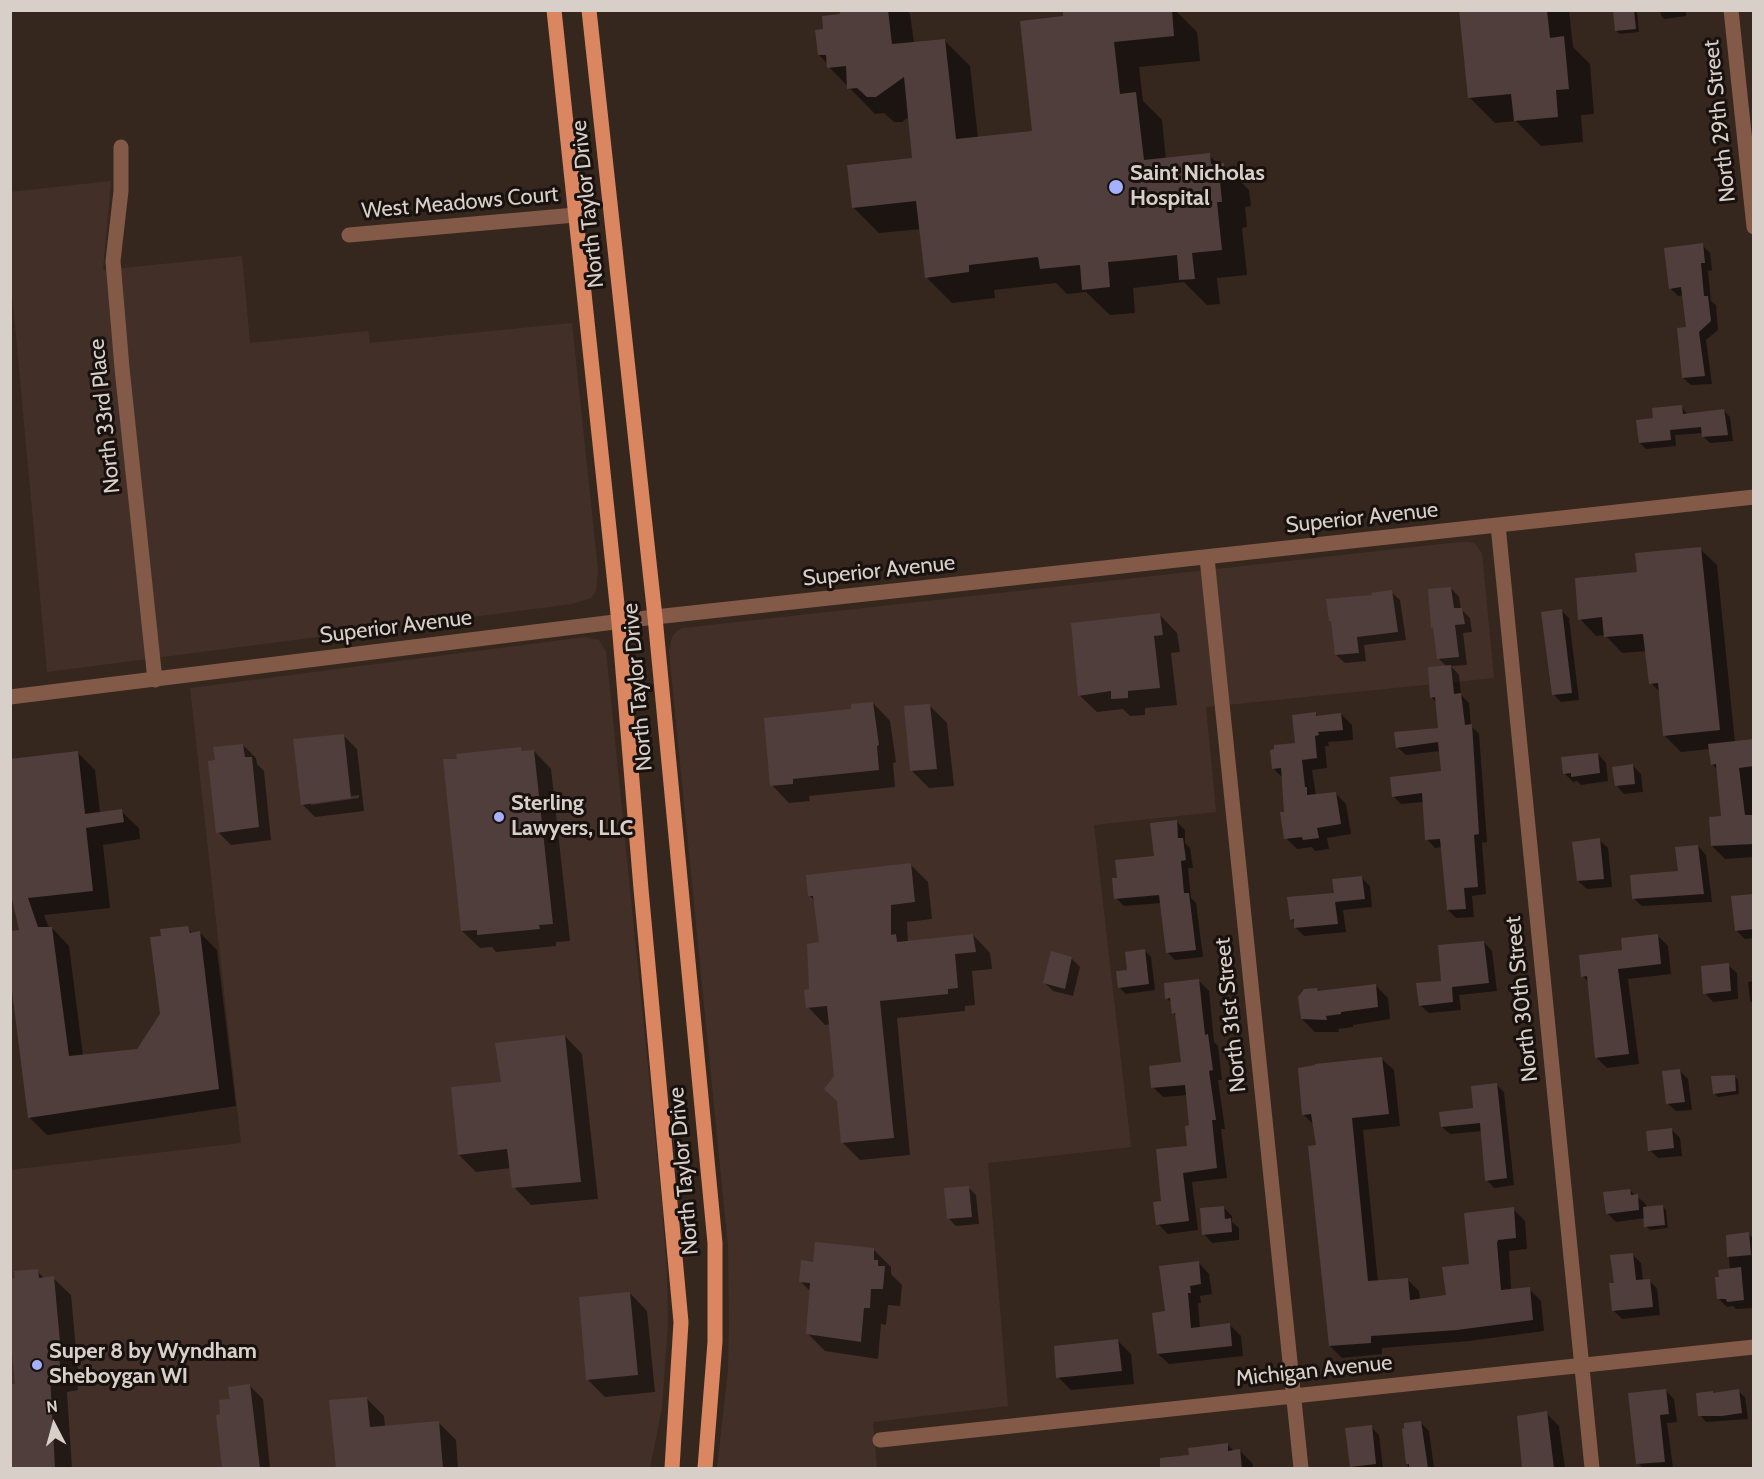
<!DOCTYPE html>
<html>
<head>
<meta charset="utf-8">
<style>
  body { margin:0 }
  #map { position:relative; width:1764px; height:1479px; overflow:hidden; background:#35271e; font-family:Cabin,sans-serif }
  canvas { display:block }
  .frame { position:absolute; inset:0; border:12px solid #d8cfc9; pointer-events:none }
  .north { position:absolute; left:24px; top:1395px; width:60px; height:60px; -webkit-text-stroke:4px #18110e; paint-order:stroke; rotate:354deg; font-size:16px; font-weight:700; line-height:24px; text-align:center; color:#d8cfc9 }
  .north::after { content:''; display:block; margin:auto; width:21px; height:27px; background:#d8cfc9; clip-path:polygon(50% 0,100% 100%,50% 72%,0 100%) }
</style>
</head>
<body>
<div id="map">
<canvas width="1764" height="1479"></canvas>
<div class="frame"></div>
<div class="north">N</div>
</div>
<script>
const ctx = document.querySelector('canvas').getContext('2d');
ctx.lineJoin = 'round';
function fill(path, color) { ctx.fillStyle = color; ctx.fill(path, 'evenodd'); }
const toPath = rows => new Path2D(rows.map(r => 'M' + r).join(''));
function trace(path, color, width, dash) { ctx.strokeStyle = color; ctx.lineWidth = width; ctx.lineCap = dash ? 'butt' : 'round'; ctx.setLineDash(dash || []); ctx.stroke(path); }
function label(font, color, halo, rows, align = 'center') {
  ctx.font = font + ' Cabin,sans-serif'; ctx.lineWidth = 6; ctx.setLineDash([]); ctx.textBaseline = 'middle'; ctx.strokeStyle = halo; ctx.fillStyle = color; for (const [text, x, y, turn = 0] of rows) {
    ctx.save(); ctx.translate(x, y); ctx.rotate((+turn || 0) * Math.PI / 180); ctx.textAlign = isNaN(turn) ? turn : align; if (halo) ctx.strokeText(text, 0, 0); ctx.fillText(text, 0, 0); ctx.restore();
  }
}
const commercial = toPath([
  [111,181,103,270,242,256,250,343,368,331,370,343,572,323,598,570,596,591,591,598,572,604,47,672,11,282,10,192],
  [1460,542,1470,542,1475,544,1482,553,1494,678,1206,707,1216,812,1094,825,1131,1147,988,1163,1008,1406,873,1422,877,1468,717,1468,728,1370,729,1322,728,1246,669,652,672,637,676,632,682,628,692,627],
  [585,637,599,640,606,651,662,1205,667,1273,668,1323,662,1408,650,1468,11,1468,10,1170,241,1143,190,688]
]);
const shadow = toPath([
  [841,10,907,10,910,14,914,43,944,40,970,66,978,138,1034,132,1065,17,1064,10,1175,10,1197,32,1200,61,1139,67,1143,101,1162,120,1166,160,1209,155,1219,165,1223,164,1249,190,1251,206,1245,207,1247,227,1242,228,1247,275,1217,278,1220,304,1207,305,1184,282,1133,288,1135,313,1110,315,1086,292,1067,294,1056,283,994,290,995,298,952,303,926,277,921,229,879,233,853,207,914,160,909,117,902,122,894,122,884,113,875,114,829,67,828,64,819,55,825,31,841,15],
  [1460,10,1569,10,1573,47,1590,64,1594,114,1581,115,1583,142,1541,146,1516,121,1495,123,1469,97],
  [1614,10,1637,10,1639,32,1620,34,1616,31],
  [1660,10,1686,10,1686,16,1664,19,1661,15],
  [1702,245,1710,253,1712,270,1708,271,1711,301,1716,305,1718,330,1706,340,1712,384,1691,385,1683,378,1687,328,1684,295,1678,296,1670,288],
  [1681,406,1688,415,1724,411,1730,417,1733,441,1710,443,1704,437,1703,433,1675,435,1676,446,1646,449,1640,443],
  [1700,549,1717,565,1735,743,1754,741,1754,780,1752,780,1754,857,1725,859,1712,846,1723,818,1718,770,1712,764,1710,749,1681,752,1664,735,1660,692,1651,683,1647,651,1622,653,1605,635,1596,636,1580,619,1639,573],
  [1451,588,1459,597,1461,609,1470,618,1472,632,1463,633,1467,665,1451,666,1459,675,1461,695,1469,703,1471,726,1479,734,1487,842,1482,843,1486,894,1472,896,1474,917,1456,918,1448,910,1442,847,1435,848,1427,839,1424,802,1401,804,1393,796,1443,773,1440,751,1406,755,1397,747,1439,729,1437,703,1431,697,1447,667,1438,658,1435,629,1433,627],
  [1391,592,1400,600,1406,640,1364,645,1366,661,1345,663,1336,655,1333,624,1330,620,1373,597],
  [1562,611,1569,618,1579,700,1561,702,1553,694],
  [1160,615,1177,633,1180,652,1171,653,1177,705,1145,708,1145,715,1130,716,1123,709,1097,712,1079,695],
  [873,703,890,721,896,762,893,763,895,787,809,796,810,801,789,803,772,785,853,711],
  [930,706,947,723,954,786,929,788,912,771],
  [1315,714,1319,717,1341,714,1352,725,1353,740,1328,742,1329,746,1325,746,1327,768,1312,770,1316,796,1335,793,1346,804,1351,834,1327,838,1329,849,1315,851,1312,847,1297,849,1286,838,1283,778,1273,768,1297,744],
  [344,736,357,749,364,811,315,817,302,804],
  [359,795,359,798,311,805,311,802],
  [243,745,256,758,257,764,264,771,271,840,231,845,218,832,217,762],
  [521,749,524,752,534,751,551,769,570,941,556,942,556,946,496,952,492,947,480,948,462,931,458,760],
  [78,753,95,770,100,813,121,811,139,828,140,839,103,845,110,908,44,915,49,928,52,928,69,946,83,1056,138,1050,162,1014,162,937,187,927,193,934,200,933,217,950,236,1106,47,1135,30,1118,21,932,13,899],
  [1598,754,1606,763,1608,781,1581,785,1577,781,1573,782,1565,774],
  [1632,765,1641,774,1643,792,1624,794,1616,785],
  [1177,822,1185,830,1185,843,1190,848,1193,868,1188,868,1191,898,1196,903,1203,957,1175,960,1167,952,1161,903,1124,906,1116,898,1119,879,1155,858],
  [1599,840,1608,848,1612,887,1587,889,1578,881],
  [1698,846,1706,855,1712,902,1642,906,1633,898,1679,872],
  [911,865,928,882,932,919,907,922,908,942,973,935,990,953,992,969,972,971,975,1005,965,1006,965,1011,897,1018,910,1155,860,1160,843,1143,831,1024,825,1025,808,1007,820,943,815,901,810,896],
  [1362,878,1370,886,1372,907,1343,910,1346,932,1304,936,1296,928,1295,923,1292,919],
  [1754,896,1754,938,1745,939,1736,930],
  [1657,935,1668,946,1671,974,1628,979,1639,1064,1607,1068,1596,1057,1589,983,1583,976,1624,951],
  [1484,942,1492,951,1497,991,1459,995,1461,1010,1429,1013,1420,1005],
  [1145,951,1151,957,1155,990,1126,994,1119,987],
  [1052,953,1072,959,1080,967,1073,996,1053,991,1044,982],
  [1728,965,1737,973,1738,999,1713,1002,1705,993],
  [1199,981,1209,991,1214,1042,1218,1046,1222,1080,1218,1080,1225,1129,1221,1129,1227,1178,1192,1182,1198,1230,1168,1234,1158,1224,1163,1202,1189,1147,1191,1127,1188,1095,1163,1097,1153,1087,1183,1063,1177,1017,1173,1013,1172,1004,1167,998],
  [1754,981,1754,1004,1750,1001,1748,982],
  [1375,985,1388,998,1390,1019,1353,1025,1353,1027,1338,1029,1339,1032,1315,1032,1302,1019,1317,989,1320,993],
  [565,1036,582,1054,598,1199,531,1205,514,1187,511,1168,476,1172,459,1155,503,1083],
  [1382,1059,1394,1070,1400,1126,1363,1130,1378,1282,1407,1279,1419,1291,1420,1300,1447,1296,1513,1209,1525,1221,1527,1249,1509,1251,1511,1291,1529,1289,1541,1301,1544,1331,1469,1341,1382,1348,1382,1354,1342,1358,1330,1346,1318,1147,1314,1125,1304,1115],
  [1680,1071,1688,1079,1692,1110,1676,1111,1667,1103],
  [1734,1076,1738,1080,1739,1094,1718,1097,1714,1093],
  [1497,1085,1504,1092,1514,1185,1494,1188,1487,1180,1482,1131,1450,1134,1442,1127,1475,1110],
  [1672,1130,1680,1138,1682,1156,1658,1158,1650,1150],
  [968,1187,976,1195,979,1224,956,1226,948,1218],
  [1629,1190,1646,1204,1646,1208,1662,1206,1666,1210,1668,1228,1650,1230,1646,1226,1645,1218,1616,1222,1607,1213],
  [1223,1207,1232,1216,1232,1222,1239,1228,1239,1240,1212,1243,1204,1234],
  [1748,1234,1754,1239,1754,1308,1736,1309,1733,1306,1727,1307,1719,1299,1730,1270,1727,1236],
  [874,1250,891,1267,891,1274,902,1285,900,1306,888,1305,886,1325,881,1324,878,1359,825,1351,807,1333,811,1292,801,1282,814,1264],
  [1633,1255,1641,1263,1643,1281,1649,1280,1657,1289,1660,1315,1622,1319,1614,1311,1616,1284],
  [1199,1263,1209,1274,1212,1294,1200,1296,1201,1303,1198,1303,1200,1329,1230,1325,1241,1336,1243,1356,1169,1364,1158,1354,1167,1312],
  [37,1271,45,1279,53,1278,71,1295,78,1371,76,1376,78,1390,67,1392,72,1468,13,1468,10,1439,10,1386,17,1385],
  [630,1293,647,1311,655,1392,605,1397,588,1380],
  [1118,1341,1131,1354,1134,1384,1071,1390,1058,1377],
  [250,1386,263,1399,270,1468,224,1468,218,1416,222,1415,232,1400],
  [1666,1391,1674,1399,1677,1422,1667,1423,1673,1468,1643,1468,1638,1463],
  [1738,1391,1745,1397,1748,1419,1706,1422,1700,1415,1714,1395],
  [367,1399,384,1416,385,1427,438,1422,456,1440,458,1468,337,1468,331,1402],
  [1546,1413,1559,1426,1565,1468,1524,1468,1518,1417],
  [1420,1422,1429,1431,1434,1468,1408,1468,1404,1430],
  [1371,1427,1379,1435,1383,1468,1351,1468,1347,1429],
  [1227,1444,1235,1452,1240,1451,1253,1464,1253,1468,1181,1468,1179,1457,1191,1456]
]);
const building = toPath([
  [839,10,888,10,892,44,945,39,956,139,1032,131,1020,21,1063,16,1063,10,1095,10,1095,12,1172,10,1174,36,1114,42,1120,94,1136,92,1144,160,1210,153,1211,164,1224,163,1226,180,1220,181,1222,202,1217,202,1222,250,1192,253,1195,279,1179,280,1177,255,1131,260,1108,262,1110,287,1082,290,1080,265,1040,269,1038,257,969,265,969,272,925,278,916,201,852,208,847,165,912,158,904,77,876,97,867,97,857,88,847,89,846,66,827,68,826,55,818,55,815,30,823,29,822,16,840,14],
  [1459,10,1547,10,1550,38,1564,36,1569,89,1556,90,1558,117,1514,121,1511,94,1468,98],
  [1613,10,1634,10,1636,29,1615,31],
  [1703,243,1705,263,1701,263,1704,296,1708,296,1711,321,1699,332,1705,376,1682,378,1677,328,1686,327,1681,287,1669,289,1664,248],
  [1682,405,1683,414,1724,409,1728,435,1702,437,1701,427,1670,430,1671,440,1639,443,1636,420,1653,418,1652,408],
  [1701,547,1720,730,1663,736,1658,683,1649,684,1643,634,1604,637,1602,617,1578,620,1575,578,1637,572,1635,553],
  [1451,587,1454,608,1462,608,1465,624,1455,625,1459,657,1437,659,1433,627,1431,628,1428,589],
  [1392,590,1398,632,1357,637,1359,653,1335,655,1331,621,1329,621,1326,599,1372,595,1371,593],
  [1562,609,1572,693,1552,695,1541,612],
  [1160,613,1163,635,1154,636,1160,688,1128,691,1128,698,1111,699,1111,691,1078,696,1071,623],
  [1451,665,1454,694,1461,693,1465,725,1472,724,1479,834,1474,835,1478,887,1464,888,1466,909,1447,910,1440,839,1425,840,1422,793,1392,797,1390,777,1441,771,1438,742,1396,748,1394,732,1438,728,1435,697,1430,698,1428,667],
  [873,702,879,745,877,746,879,770,793,779,793,784,770,786,764,718,851,709,851,704],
  [930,704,937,769,910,771,904,706],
  [1316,712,1316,716,1341,713,1343,730,1318,732,1319,735,1315,736,1317,758,1302,760,1305,787,1307,787,1307,795,1336,792,1341,824,1317,828,1319,838,1303,840,1302,837,1284,839,1280,812,1284,812,1281,768,1272,769,1270,750,1274,749,1274,745,1295,743,1292,715],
  [344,734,351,798,301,805,293,739],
  [1754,739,1754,766,1739,768,1745,815,1754,815,1754,844,1711,846,1709,817,1721,816,1716,764,1711,765,1708,744],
  [243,744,245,757,252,757,259,827,216,833,208,761,215,760,213,747],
  [521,747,522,751,534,750,553,924,539,925,540,929,477,935,477,930,461,931,443,759,457,759,456,754],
  [78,751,85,814,122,809,124,822,86,828,93,891,28,898,38,927,52,927,69,1056,137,1049,160,1014,150,937,161,936,160,929,188,926,190,933,200,931,219,1089,28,1118,10,975,10,931,19,930,12,899,10,899,10,759],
  [1598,753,1600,773,1571,777,1571,773,1563,774,1561,757],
  [1633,764,1635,784,1615,786,1612,767],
  [1177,820,1178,838,1183,838,1186,860,1181,861,1184,893,1189,893,1196,950,1166,953,1159,895,1114,899,1112,878,1117,878,1115,860,1154,856,1150,823],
  [1600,838,1604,879,1577,881,1572,842],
  [1698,845,1704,894,1632,899,1630,875,1678,871,1675,847],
  [911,863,915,902,891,905,891,935,896,934,897,942,973,934,976,952,955,954,958,988,948,989,948,994,880,1001,894,1138,841,1143,837,1101,824,1089,834,1076,827,1006,806,1008,804,990,809,989,807,944,819,942,813,896,808,896,806,875],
  [1362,876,1365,899,1335,902,1338,924,1294,928,1294,919,1290,920,1287,897,1334,893,1332,879],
  [1754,894,1754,929,1735,931,1731,896],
  [1658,934,1661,964,1618,969,1629,1054,1595,1058,1587,976,1581,977,1579,955,1622,950,1621,938],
  [1484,941,1489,983,1452,987,1453,1002,1419,1006,1416,983,1441,981,1438,945],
  [1145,949,1149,984,1118,988,1116,971,1127,970,1125,952],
  [1051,951,1072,957,1065,989,1043,983],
  [1729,963,1731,991,1703,994,1701,966],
  [1199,979,1205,1035,1208,1034,1213,1070,1209,1071,1216,1120,1212,1120,1217,1168,1183,1173,1189,1221,1156,1225,1153,1202,1161,1201,1156,1149,1187,1146,1185,1126,1189,1125,1185,1085,1151,1088,1149,1066,1181,1062,1175,1013,1172,1014,1170,998,1165,999,1164,983],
  [1376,984,1378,1007,1341,1012,1341,1014,1326,1016,1327,1020,1301,1019,1298,997,1304,989,1317,988,1318,991],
  [565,1035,581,1182,512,1188,507,1149,458,1155,451,1087,501,1082,495,1043],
  [1382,1057,1389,1114,1352,1118,1368,1281,1408,1278,1410,1300,1446,1295,1442,1267,1469,1264,1464,1213,1514,1207,1516,1238,1498,1240,1497,1243,1501,1290,1530,1287,1533,1320,1457,1330,1371,1336,1371,1343,1329,1346,1308,1146,1316,1145,1311,1114,1302,1115,1298,1068,1315,1065,1315,1064],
  [1680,1069,1685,1102,1666,1104,1662,1071],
  [1735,1075,1736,1091,1713,1094,1711,1076],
  [1497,1083,1507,1178,1485,1181,1480,1123,1441,1127,1439,1112,1473,1108,1471,1086],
  [1672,1128,1674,1148,1648,1151,1646,1131],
  [969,1186,972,1217,947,1219,944,1188],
  [1630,1189,1631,1195,1638,1194,1639,1210,1606,1214,1603,1192],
  [1663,1205,1665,1225,1644,1227,1643,1207],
  [1224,1206,1225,1219,1231,1218,1232,1232,1202,1235,1200,1208],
  [1749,1232,1751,1255,1727,1257,1726,1235],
  [815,1242,874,1248,874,1260,878,1260,878,1266,885,1266,883,1289,871,1289,870,1308,864,1308,861,1342,806,1334,810,1283,799,1282,801,1260,813,1262],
  [1633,1253,1636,1280,1650,1279,1653,1307,1612,1311,1609,1283,1614,1283,1610,1255],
  [1199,1261,1201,1284,1190,1286,1191,1293,1188,1293,1191,1328,1230,1323,1232,1346,1157,1354,1152,1313,1165,1311,1159,1266],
  [1741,1267,1744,1300,1727,1302,1726,1299,1717,1299,1715,1277,1719,1277,1718,1270],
  [38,1269,39,1278,54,1276,61,1353,59,1358,61,1373,50,1375,55,1468,12,1468,10,1384,15,1384,10,1333,10,1279,15,1278,14,1271],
  [630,1292,638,1375,586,1380,579,1297],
  [1118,1339,1122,1371,1056,1378,1054,1346],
  [250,1384,260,1468,222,1468,216,1415,220,1414,219,1400,230,1399,228,1387],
  [1666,1389,1669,1414,1660,1415,1665,1462,1636,1464,1628,1393],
  [1739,1389,1742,1413,1722,1416,1698,1416,1696,1393,1713,1391,1713,1393],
  [367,1397,370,1427,439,1421,443,1468,336,1468,329,1400],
  [1547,1411,1554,1468,1522,1468,1517,1416],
  [1421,1421,1428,1468,1409,1468,1409,1464,1406,1464,1402,1429,1404,1428,1404,1423],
  [1372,1425,1376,1464,1350,1467,1345,1428],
  [1228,1443,1228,1451,1240,1449,1242,1468,1160,1468,1160,1458,1189,1455,1188,1448]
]);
const minor = toPath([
  [1731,10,1754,227],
  [121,147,121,191,113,261,122,368,155,680],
  [349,235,575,215],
  [1498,525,1592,1468],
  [1207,558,1301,1468],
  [10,697,655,617,1754,497],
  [880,1440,1754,1347]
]);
const major = toPath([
  [554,10,619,623,641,889,681,1322,672,1468],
  [589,10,655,617,715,1243,715,1342,705,1468]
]);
const markers = [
  [1116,187,8,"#a5b1fc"],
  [499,817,6,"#a5b1fc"],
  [37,1365,6,"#a5b1fc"]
];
const streetNames = [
  ["North 29th Street",1720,121,-96],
  ["West Meadows Court",460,203,-5],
  ["North Taylor Drive",588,204,-96],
  ["North 33rd Place",105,416,-96],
  ["Superior Avenue",1362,518,-6],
  ["Superior Avenue",879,571,-6],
  ["Superior Avenue",396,627,-7],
  ["North Taylor Drive",638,687,-95],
  ["North 30th Street",1522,999,-96],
  ["North 31st Street",1231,1015,-96],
  ["North Taylor Drive",684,1171,-95],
  ["Michigan Avenue",1314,1371,-6]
];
const poiNames = [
  ["Saint Nicholas",1130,174],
  ["Hospital",1130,199],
  ["Sterling",511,804],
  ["Lawyers, LLC",511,829],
  ["Super 8 by Wyndham",49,1352],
  ["Sheboygan WI",49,1377]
];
fill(commercial, '#423028');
fill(shadow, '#0007');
fill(building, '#503e3c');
trace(minor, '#835947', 15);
trace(major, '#da8660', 15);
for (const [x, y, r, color] of markers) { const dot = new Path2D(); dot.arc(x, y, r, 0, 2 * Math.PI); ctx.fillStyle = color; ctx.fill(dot); trace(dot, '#18110e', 2); }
label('22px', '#d8cfc9', '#18110e', streetNames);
label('bold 22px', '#d8cfc9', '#18110e', poiNames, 'left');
</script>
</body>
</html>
